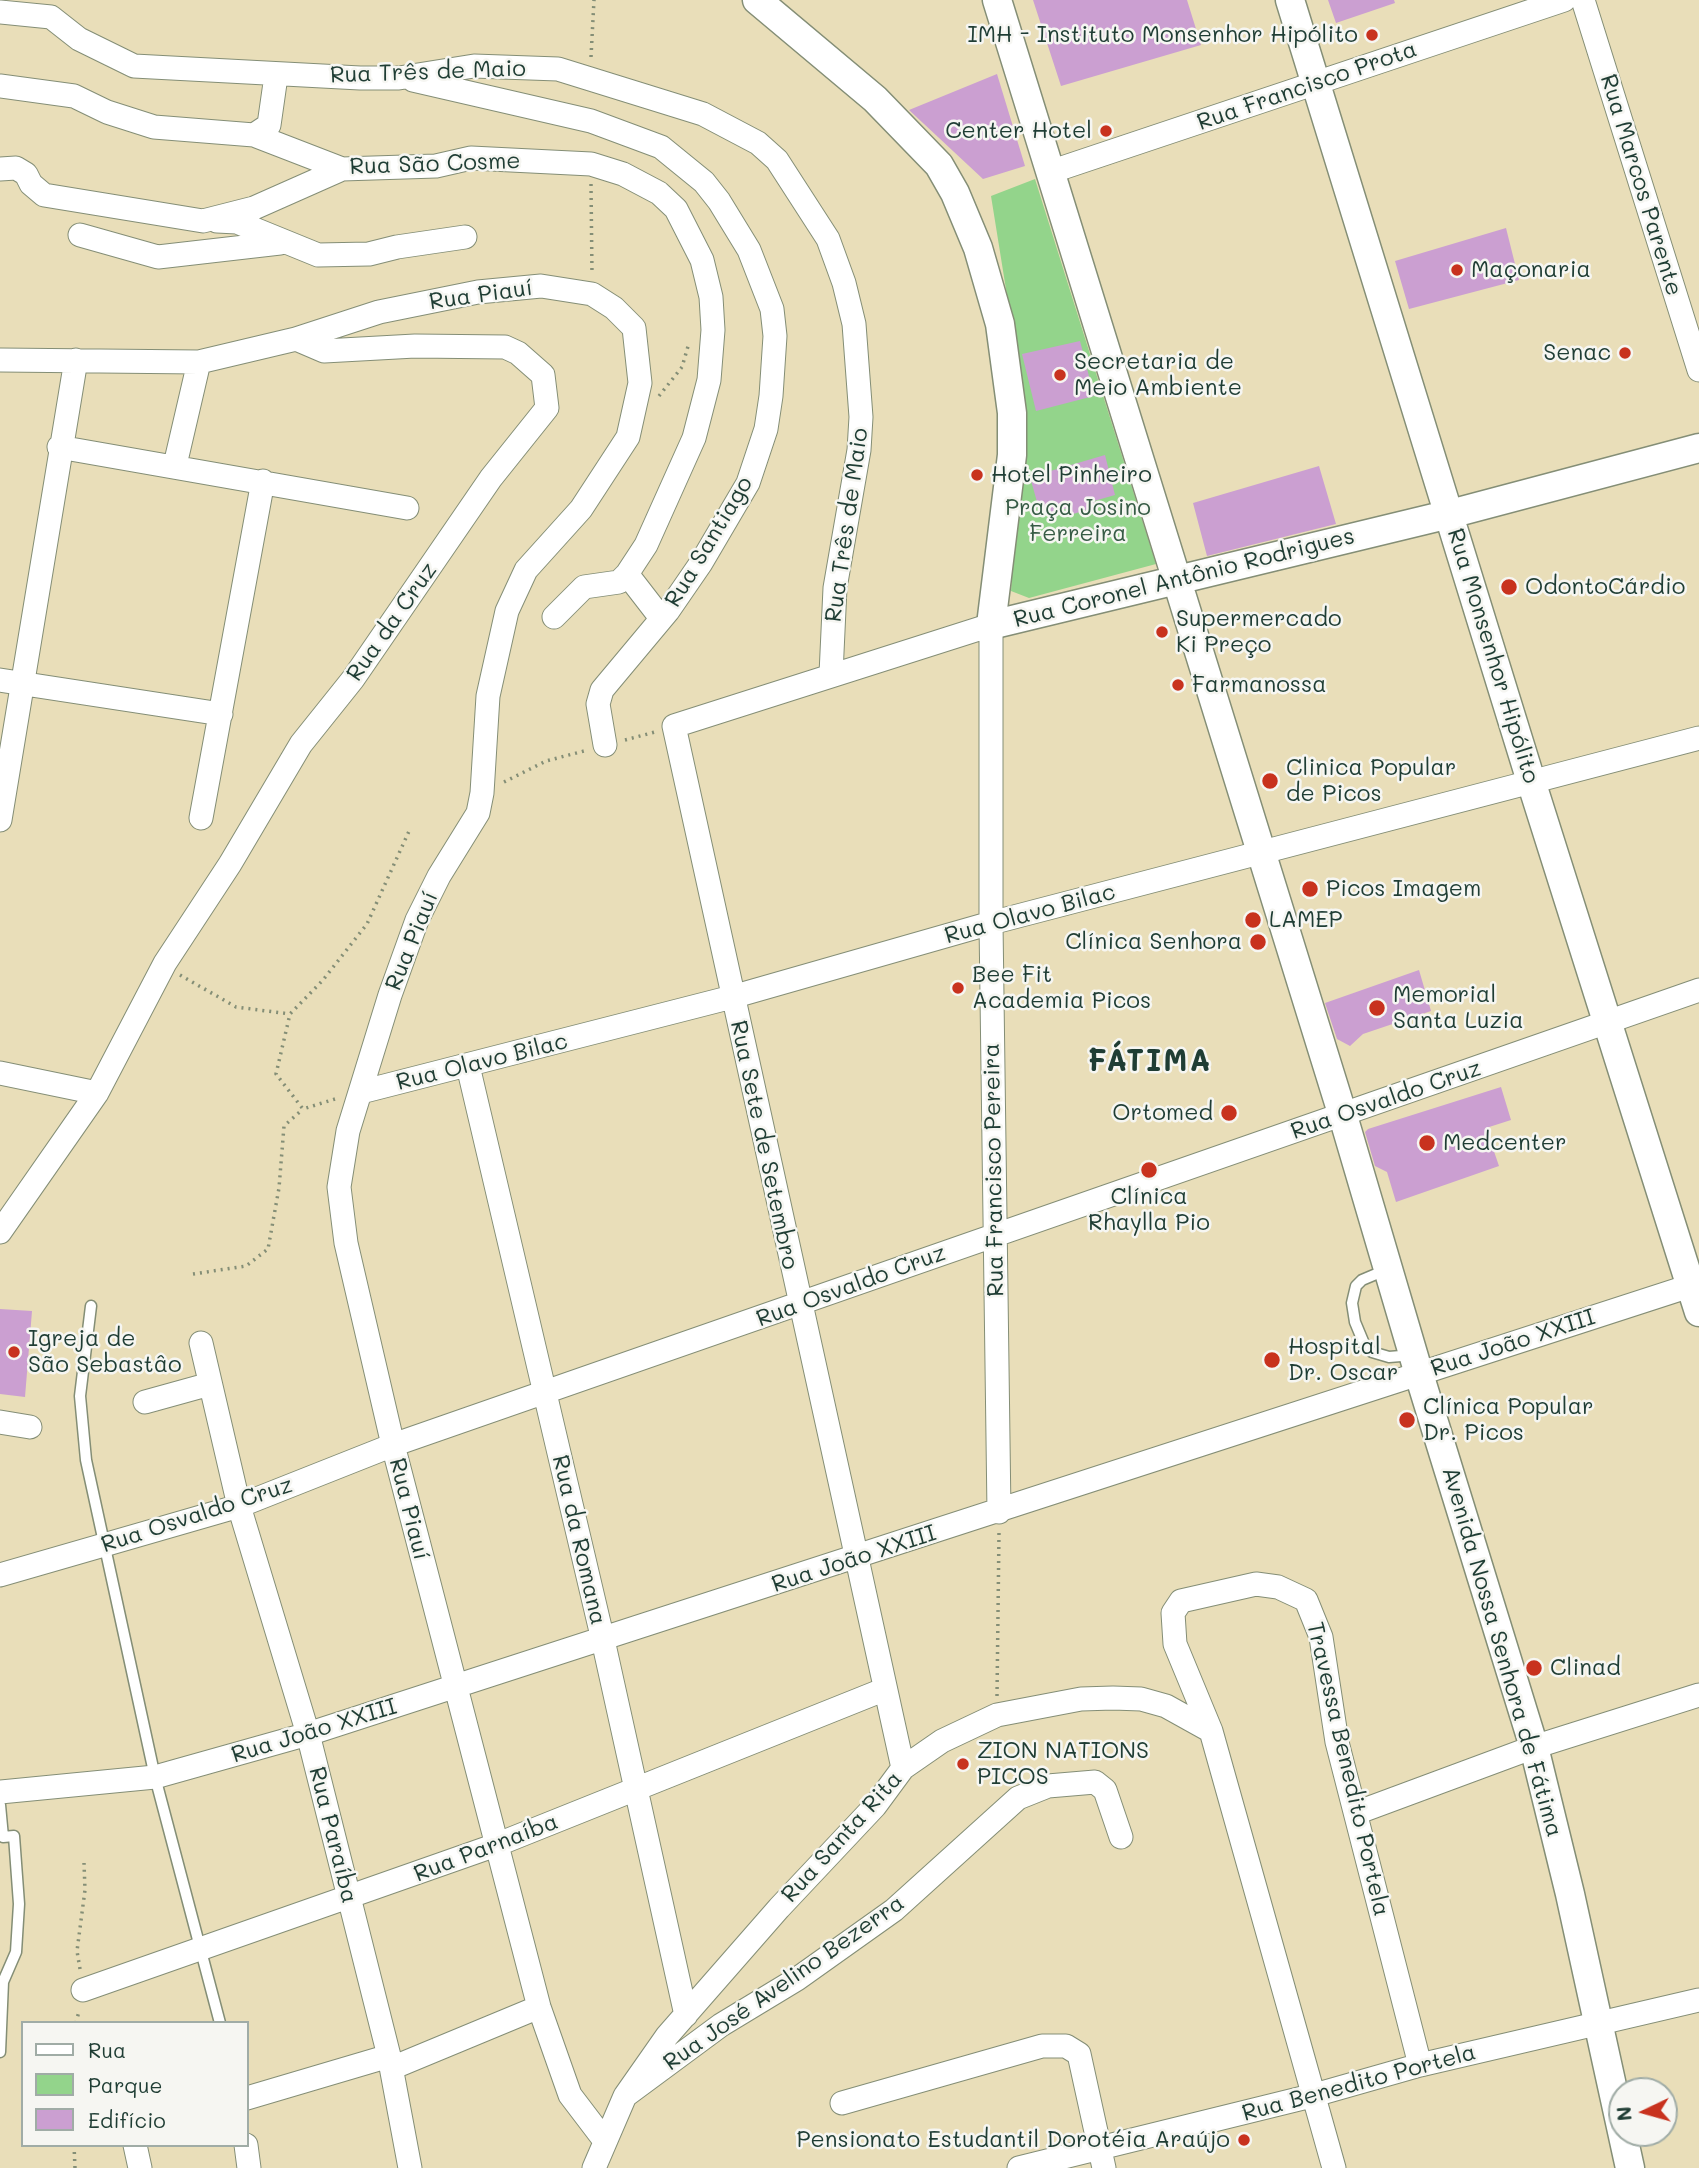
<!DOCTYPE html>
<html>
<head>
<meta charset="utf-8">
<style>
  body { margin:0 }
  #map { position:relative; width:1699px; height:2168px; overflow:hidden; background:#e9deb9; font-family:Mali,sans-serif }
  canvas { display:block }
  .legend { position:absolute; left:21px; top:2021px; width:228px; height:126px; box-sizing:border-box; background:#f6f6f2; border:2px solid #a0aca6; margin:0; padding:9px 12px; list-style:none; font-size:21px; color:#1f3d34 }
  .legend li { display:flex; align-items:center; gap:14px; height:35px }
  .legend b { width:35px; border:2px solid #a0aca6 }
  .north { position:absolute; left:1608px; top:2077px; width:70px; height:70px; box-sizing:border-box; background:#f6f6f2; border:2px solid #a0aca6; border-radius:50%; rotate:265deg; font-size:19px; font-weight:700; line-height:28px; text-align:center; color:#1f3d34 }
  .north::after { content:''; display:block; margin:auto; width:24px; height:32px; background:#c8321e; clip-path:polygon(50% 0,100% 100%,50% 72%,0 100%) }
</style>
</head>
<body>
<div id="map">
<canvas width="1699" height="2168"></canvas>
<ul class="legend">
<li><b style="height:9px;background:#fff"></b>Rua</li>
<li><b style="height:19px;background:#93d48b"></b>Parque</li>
<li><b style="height:19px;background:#cb9fd1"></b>Edifício</li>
</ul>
<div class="north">N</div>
</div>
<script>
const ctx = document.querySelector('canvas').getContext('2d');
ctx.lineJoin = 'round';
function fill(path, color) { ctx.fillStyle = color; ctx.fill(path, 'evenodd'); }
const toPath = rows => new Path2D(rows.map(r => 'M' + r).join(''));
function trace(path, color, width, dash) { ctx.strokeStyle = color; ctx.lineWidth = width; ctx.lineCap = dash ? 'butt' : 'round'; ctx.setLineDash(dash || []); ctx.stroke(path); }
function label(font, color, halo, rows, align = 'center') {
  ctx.font = font + ' Mali,sans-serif'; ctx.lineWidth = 5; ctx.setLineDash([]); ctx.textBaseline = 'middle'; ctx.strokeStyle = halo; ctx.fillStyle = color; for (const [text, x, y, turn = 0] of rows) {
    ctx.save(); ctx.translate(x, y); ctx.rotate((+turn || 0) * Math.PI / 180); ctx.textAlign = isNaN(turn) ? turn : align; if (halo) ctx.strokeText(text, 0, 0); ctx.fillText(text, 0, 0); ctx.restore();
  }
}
const green = toPath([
  [1035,179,1156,564,1029,598,1011,591,1023,395,991,196]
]);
const building = toPath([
  [1033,0,1187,0,1201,45,1061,86],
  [1328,0,1394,0,1395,3,1336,23],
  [997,74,1025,166,983,179,909,110],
  [1506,228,1519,280,1409,309,1395,261],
  [1080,341,1094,396,1036,411,1022,354],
  [1105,455,1115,495,1094,501,1096,507,1070,515,1068,508,1041,516,1030,477],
  [1319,466,1336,524,1207,556,1193,503],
  [1419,970,1431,1011,1363,1034,1350,1046,1337,1039,1325,1003],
  [1501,1087,1511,1120,1486,1128,1499,1166,1396,1202,1387,1172,1375,1166,1365,1132,1368,1129],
  [0,1309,32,1311,25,1397,0,1394]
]);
const path = toPath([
  [591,57,594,0],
  [591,184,592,274],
  [659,396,682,367,689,343],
  [625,740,655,732],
  [504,782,546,761,584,751],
  [180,975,236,1007,290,1014],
  [335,1099,303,1109,276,1074,290,1014,323,980,367,924,410,829],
  [193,1274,246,1266,268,1249,279,1188,284,1126,303,1109],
  [997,1696,999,1532],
  [80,1969,77,1951,85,1890,84,1863],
  [76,2023,79,2011],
  [74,2145,75,2168]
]);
const service = toPath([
  [1388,1269,1362,1280,1356,1286,1352,1303,1355,1322,1365,1346,1372,1352,1389,1357,1413,1355],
  [91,1306,80,1396,86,1460,155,1777,220,2023],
  [0,1805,3,1837,14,1836,19,1904,16,1952,3,1982,0,2052]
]);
const minor = toPath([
  [1583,0,1699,370],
  [0,12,51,17,79,39,134,66,360,78,399,78,474,66,558,69,703,114,758,143,777,160,828,239,844,283,854,324,861,417,859,450,835,588,831,674],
  [413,80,591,121,661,147,704,182,719,201,749,250,772,309,775,336,771,396,766,429,748,483,701,563,668,611,602,690,598,704,605,745],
  [0,86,74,96,107,112,154,127,254,135,342,169,436,166,471,158,591,164,623,174,659,193,676,209,702,260,711,297,713,330,709,380,694,438,646,545,627,574,619,582,584,587,554,617],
  [254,135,269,125,276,76],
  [0,169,16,168,26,174,31,184,44,195,203,221,254,208,342,169],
  [1050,172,1564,0],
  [217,221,237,222,318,255,369,254,397,247,465,237],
  [80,235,158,257,280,243],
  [0,360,199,362,296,339,379,312,478,292,541,286,592,294,614,308,634,328,640,383,628,437,581,509,526,570,507,611,488,696,482,793,478,813,439,876,417,920,390,995,348,1131,339,1187,346,1243,393,1445,539,2007,570,2095,605,2141],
  [59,447,407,508],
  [175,465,199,362],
  [627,574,661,618],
  [0,680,221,714],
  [201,818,263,481],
  [0,820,76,360],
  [468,1066,603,1640,686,2015],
  [0,1073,97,1093],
  [361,1092,732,997,991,923,1699,738],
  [0,1232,97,1093,165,963,230,864,301,744,353,679,491,478,547,408,543,375,518,353,505,347,415,346,324,351,296,339],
  [201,1343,239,1506,308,1734,389,2056,410,2168],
  [145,1402,210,1384],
  [0,1422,30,1427],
  [0,1575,239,1506,393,1445,1699,990],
  [903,1768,674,726,991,625,991,923,999,1512],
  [0,1792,155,1777,308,1734,1699,1283],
  [1356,1813,1534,1747,1699,1695],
  [83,1990,496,1845,883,1690],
  [392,2068,539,2007],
  [625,2096,667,2036,779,1908,875,1806,903,1768,942,1741,997,1715,1081,1699,1113,1698,1141,1699,1166,1706,1211,1731],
  [247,2098,389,2056],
  [842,2103,1042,2046,1066,2046,1079,2054,1104,2168],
  [135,2145,140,2168],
  [246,2145,249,2168],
  [594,2168,625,2096,721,2025,797,1979,894,1910,1018,1798,1048,1786,1095,1782,1105,1790,1121,1837],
  [1019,2168,1311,2096,1420,2065,1699,2000],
  [1334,2168,1211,1731,1175,1644,1173,1613,1181,1601,1256,1584,1278,1587,1306,1600,1321,1637,1337,1742,1420,2065]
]);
const tertiary = toPath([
  [757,0,875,99,939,165,955,193,978,248,1000,324,1012,413,1012,455,991,625,1450,514,1699,448],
  [997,0,1343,1116,1419,1374,1534,1747,1570,1894,1630,2168],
  [1290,0,1531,781,1699,1312]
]);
const markers = [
  [1372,35,7,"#c8321e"],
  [1106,131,7,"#c8321e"],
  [1457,270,7,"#c8321e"],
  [1625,353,7,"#c8321e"],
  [1060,375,7,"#c8321e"],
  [977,475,7,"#c8321e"],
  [1509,587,9,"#c8321e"],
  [1162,632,7,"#c8321e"],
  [1178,685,7,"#c8321e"],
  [1270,781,9,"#c8321e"],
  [1310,889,9,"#c8321e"],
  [1253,920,9,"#c8321e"],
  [1258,942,9,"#c8321e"],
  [958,988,7,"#c8321e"],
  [1377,1008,9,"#c8321e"],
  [1229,1113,9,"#c8321e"],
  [1427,1143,9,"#c8321e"],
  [1149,1170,9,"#c8321e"],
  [14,1352,7,"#c8321e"],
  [1272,1360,9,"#c8321e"],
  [1407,1420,9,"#c8321e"],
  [1534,1668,9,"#c8321e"],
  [963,1764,7,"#c8321e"],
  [1244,2140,7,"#c8321e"]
];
const poiNames = [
  ["IMH - Instituto Monsenhor Hipólito",1358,35,"right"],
  ["Center Hotel",1092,131,"right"],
  ["Maçonaria",1471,270],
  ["Senac",1611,353,"right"],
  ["Secretaria de",1074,362],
  ["Meio Ambiente",1074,388],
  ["Hotel Pinheiro",991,475],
  ["OdontoCárdio",1525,587],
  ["Supermercado",1176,619],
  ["Ki Preço",1176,645],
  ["Farmanossa",1192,685],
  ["Clinica Popular",1286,768],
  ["de Picos",1286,794],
  ["Picos Imagem",1326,889],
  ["LAMEP",1269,920],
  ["Clínica Senhora",1242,942,"right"],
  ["Bee Fit",972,975],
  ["Academia Picos",972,1001],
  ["Memorial",1393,995],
  ["Santa Luzia",1393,1021],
  ["Ortomed",1213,1113,"right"],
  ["Medcenter",1443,1143],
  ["Clínica",1149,1197,"center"],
  ["Rhaylla Pio",1149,1223,"center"],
  ["Igreja de",28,1339],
  ["São Sebastâo",28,1365],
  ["Hospital",1288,1347],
  ["Dr. Oscar",1288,1373],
  ["Clínica Popular",1423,1407],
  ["Dr. Picos",1423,1433],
  ["Clinad",1550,1668],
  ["ZION NATIONS",977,1751],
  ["PICOS",977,1777],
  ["Pensionato Estudantil Dorotéia Araújo",1230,2140,"right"]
];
const streetNames = [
  ["Rua Três de Maio",428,72,-2],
  ["Rua Francisco Prota",1307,86,-19],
  ["Rua São Cosme",435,164,-2],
  ["Rua Marcos Parente",1641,185,73],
  ["Rua Piauí",481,295,-8],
  ["Rua Três de Maio",847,525,-82],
  ["Rua Santiago",709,542,-59],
  ["Rua Coronel Antônio Rodrigues",1184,578,-14],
  ["Rua da Cruz",392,622,-55],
  ["Rua Monsenhor Hipólito",1493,656,73],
  ["Rua Olavo Bilac",1030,914,-15],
  ["Rua Piauí",412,941,-68],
  ["Rua Olavo Bilac",482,1062,-14],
  ["Rua Osvaldo Cruz",1386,1100,-19],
  ["Rua Sete de Setembro",764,1145,78],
  ["Rua Francisco Pereira",994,1170,-91],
  ["Rua Osvaldo Cruz",851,1286,-20],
  ["Rua João XXIII",1513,1343,-18],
  ["Rua Piauí",409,1509,76],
  ["Rua Osvaldo Cruz",197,1515,-18],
  ["Rua da Romana",579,1540,77],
  ["Rua João XXIII",854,1559,-18],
  ["Avenida Nossa Senhora de Fátima",1502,1652,74],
  ["Rua João XXIII",314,1731,-17],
  ["Travessa Benedito Portela",1348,1769,77],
  ["Rua Paraíba",333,1835,76],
  ["Rua Santa Rita",842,1837,-48],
  ["Rua Parnaíba",486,1848,-21],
  ["Rua José Avelino Bezerra",784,1983,-35],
  ["Rua Benedito Portela",1359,2083,-15]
];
const parkNames = [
  ["Praça Josino",1078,508],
  ["Ferreira",1078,534]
];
const districtNames = [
  ["FÁTIMA",1150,1062]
];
fill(green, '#93d48b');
fill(building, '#cb9fd1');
trace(service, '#848e76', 13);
trace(minor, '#848e76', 25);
trace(tertiary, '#848e76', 31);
trace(path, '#848e76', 3.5, [2, 5]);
trace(service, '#fff', 10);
trace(minor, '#fff', 23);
trace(tertiary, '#fff', 28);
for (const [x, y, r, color] of markers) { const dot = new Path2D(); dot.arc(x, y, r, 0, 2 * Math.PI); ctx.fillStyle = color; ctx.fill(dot); trace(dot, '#f6f6f2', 2.5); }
label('23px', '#1f3d34', '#f6f6f2', poiNames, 'left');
label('23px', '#1f3d34', '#f6f6f2', streetNames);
label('23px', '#365b45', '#f6f6f2', parkNames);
ctx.letterSpacing = '2px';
label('bold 30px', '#1f3d34', '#f6f6f2', districtNames);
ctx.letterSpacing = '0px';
</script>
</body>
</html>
